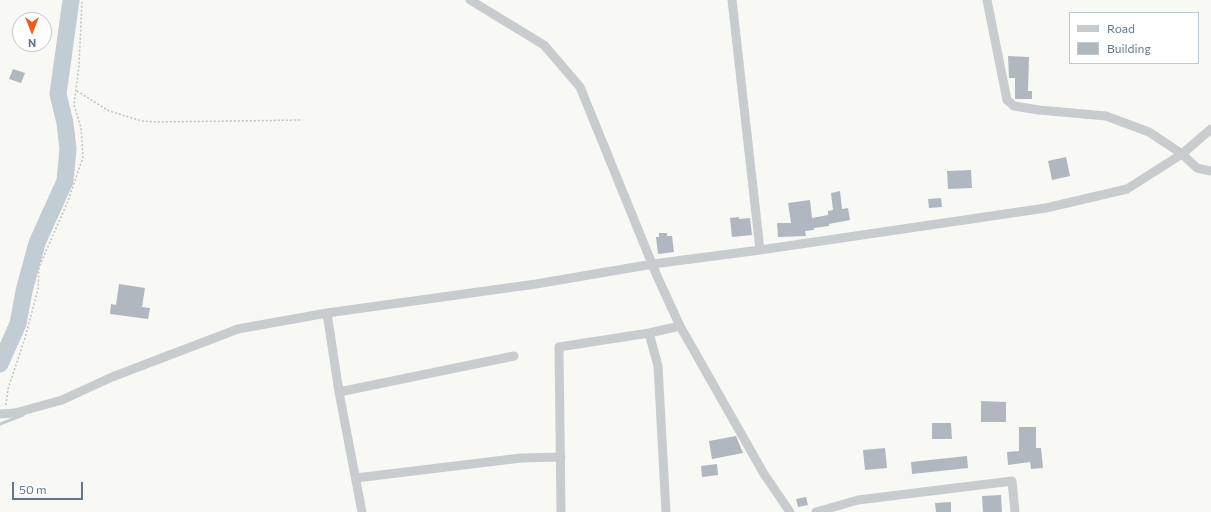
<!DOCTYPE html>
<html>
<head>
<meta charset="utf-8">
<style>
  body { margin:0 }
  #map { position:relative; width:1211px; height:512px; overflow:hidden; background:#f8f9f5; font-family:Commissioner,sans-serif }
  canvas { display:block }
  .legend { position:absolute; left:1069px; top:12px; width:130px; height:52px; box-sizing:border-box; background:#fff; border:1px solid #c1c9d0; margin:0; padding:5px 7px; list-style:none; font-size:12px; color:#647789 }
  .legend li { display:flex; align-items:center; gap:8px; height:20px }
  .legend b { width:20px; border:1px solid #c1c9d0 }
  .north { position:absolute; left:12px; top:12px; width:40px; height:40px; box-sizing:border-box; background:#fff; border:1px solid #c1c9d0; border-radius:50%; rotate:180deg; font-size:11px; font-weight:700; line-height:16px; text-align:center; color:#647789 }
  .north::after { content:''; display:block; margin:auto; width:14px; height:18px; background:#f45b1a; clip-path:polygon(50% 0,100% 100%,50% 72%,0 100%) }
  .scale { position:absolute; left:12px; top:482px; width:71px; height:18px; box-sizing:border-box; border:2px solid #647789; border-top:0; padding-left:5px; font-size:12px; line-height:14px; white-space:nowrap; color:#647789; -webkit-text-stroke:3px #fff; paint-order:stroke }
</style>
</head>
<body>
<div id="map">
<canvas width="1211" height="512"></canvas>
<ul class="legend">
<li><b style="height:5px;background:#c8cccf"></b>Road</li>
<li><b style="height:11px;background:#b0b7be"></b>Building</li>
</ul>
<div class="north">N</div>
<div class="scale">50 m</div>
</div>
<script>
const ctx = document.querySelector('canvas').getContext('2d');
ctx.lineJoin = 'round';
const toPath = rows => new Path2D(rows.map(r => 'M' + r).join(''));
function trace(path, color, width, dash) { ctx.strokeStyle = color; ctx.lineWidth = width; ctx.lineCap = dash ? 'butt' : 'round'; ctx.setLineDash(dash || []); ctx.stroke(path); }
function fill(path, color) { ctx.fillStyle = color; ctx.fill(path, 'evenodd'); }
const stream = toPath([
  [0,424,23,415]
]);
const river = toPath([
  [0,364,18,324,24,291,37,243,65,181,68,149,65,123,58,94,71,0]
]);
const building = toPath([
  [1008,56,1029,57,1028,91,1032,91,1032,99,1015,99,1015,78,1009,78],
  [13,69,25,73,21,83,9,79],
  [1066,157,1070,176,1052,180,1048,161],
  [971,170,972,188,948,189,947,171],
  [840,191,842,209,848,208,850,220,829,224,829,226,814,228,814,230,805,231,806,236,778,237,777,223,791,223,788,203,810,200,812,218,828,215,828,211,833,210,831,193],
  [941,198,942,207,929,208,928,199],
  [739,217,739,219,750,218,752,235,732,237,730,218],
  [659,233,667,233,667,236,672,236,674,252,658,254,656,237,659,237],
  [119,284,145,288,142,307,150,308,148,319,110,314,111,304,116,305],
  [981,401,1006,402,1006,422,981,422],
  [932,423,951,423,952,439,932,439],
  [1019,427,1036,427,1036,448,1041,448,1043,468,1031,469,1030,462,1008,465,1007,452,1019,451],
  [736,436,743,453,712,459,709,441],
  [885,448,887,468,865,470,863,450],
  [967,456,968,468,912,474,911,462],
  [717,464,718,475,702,477,701,466],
  [1001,495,1002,512,983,512,982,496],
  [806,497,808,505,798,507,796,499],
  [951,502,951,512,936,512,935,503]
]);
const path = toPath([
  [77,91,109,111,142,121,158,122,302,120],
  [6,405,8,389,25,338,38,289,39,267,68,201,83,157,81,128,74,105,79,66,82,0]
]);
const street = toPath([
  [470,0,544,45,580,87,657,276,680,326,764,474,790,512],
  [732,0,760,250],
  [987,0,1007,100,1014,106,1039,110,1106,116,1149,132,1182,154,1197,168,1211,171],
  [327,313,339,392,362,512],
  [649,333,658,366,666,512],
  [339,392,514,356],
  [0,414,15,413,62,400,112,377,238,329,327,313,536,284,653,264,760,250,1046,208,1127,189,1182,154,1211,129],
  [356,478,521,458,561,457],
  [561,512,559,347,649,333,680,326],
  [816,512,858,500,1012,481,1015,512]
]);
trace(stream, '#c2cdd3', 3);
trace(river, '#c2cdd3', 17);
fill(building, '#b0b7be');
trace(path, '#bfc2c4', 1.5, [2, 2]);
trace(street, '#c8cccf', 9);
</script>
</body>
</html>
